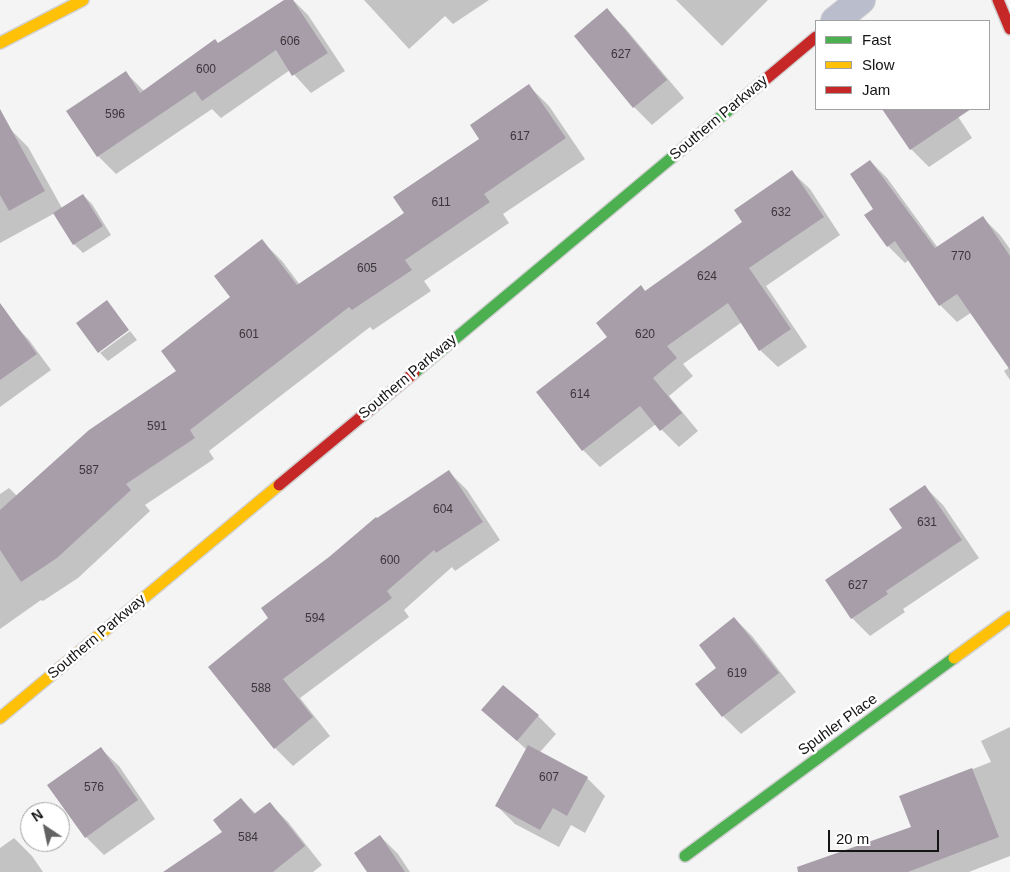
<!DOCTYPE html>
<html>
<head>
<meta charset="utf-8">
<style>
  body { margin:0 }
  #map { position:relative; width:1010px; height:872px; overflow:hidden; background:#f5f4f5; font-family:Arial,sans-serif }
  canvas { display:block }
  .legend { position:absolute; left:815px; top:20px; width:175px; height:90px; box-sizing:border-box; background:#fff; border:1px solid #a1a1a1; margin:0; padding:6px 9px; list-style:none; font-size:15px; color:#151415 }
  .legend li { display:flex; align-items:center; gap:10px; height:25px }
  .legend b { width:25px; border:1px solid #a1a1a1 }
  .north { position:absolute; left:20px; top:802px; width:50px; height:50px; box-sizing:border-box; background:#fff; border:1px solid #a1a1a1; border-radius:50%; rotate:326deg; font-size:14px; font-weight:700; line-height:20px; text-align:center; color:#151415 }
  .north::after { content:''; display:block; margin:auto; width:18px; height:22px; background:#636263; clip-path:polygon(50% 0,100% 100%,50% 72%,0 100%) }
  .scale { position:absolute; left:828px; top:830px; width:111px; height:22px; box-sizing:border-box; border:2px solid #151415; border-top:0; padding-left:6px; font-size:15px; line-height:18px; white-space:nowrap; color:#151415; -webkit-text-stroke:4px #fff; paint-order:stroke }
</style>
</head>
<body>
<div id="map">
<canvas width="1010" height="872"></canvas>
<ul class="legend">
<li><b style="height:6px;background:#4caf50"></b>Fast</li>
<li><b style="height:6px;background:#ffc107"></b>Slow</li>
<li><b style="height:6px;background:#c62828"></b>Jam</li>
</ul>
<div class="north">N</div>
<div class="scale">20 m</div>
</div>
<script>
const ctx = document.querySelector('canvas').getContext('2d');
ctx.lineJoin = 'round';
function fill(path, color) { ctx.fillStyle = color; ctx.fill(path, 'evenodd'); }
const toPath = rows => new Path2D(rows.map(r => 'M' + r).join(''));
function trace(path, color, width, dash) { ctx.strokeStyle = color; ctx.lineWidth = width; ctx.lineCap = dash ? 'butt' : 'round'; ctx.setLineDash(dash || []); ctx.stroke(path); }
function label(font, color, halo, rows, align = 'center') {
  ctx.font = font + ' Arial,sans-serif'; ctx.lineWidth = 5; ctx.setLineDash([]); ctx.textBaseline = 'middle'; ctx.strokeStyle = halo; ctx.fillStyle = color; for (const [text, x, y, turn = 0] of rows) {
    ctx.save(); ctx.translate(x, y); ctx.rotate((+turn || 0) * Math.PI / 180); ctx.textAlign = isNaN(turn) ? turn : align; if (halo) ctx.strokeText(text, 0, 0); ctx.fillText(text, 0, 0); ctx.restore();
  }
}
const shadow = toPath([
  [287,0,293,0,308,15,345,71,311,93,290,70,221,118,212,109,116,174,98,156,126,73,144,91],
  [364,0,489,0,453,24,445,16,409,49],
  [676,0,768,0,722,46],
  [607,10,625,28,684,98,652,125,634,107],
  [529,86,549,106,585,159,503,214,509,223,424,281,431,291,373,330,370,327,209,451,214,459,145,505,150,511,78,578,43,601,41,600,0,629,0,494,9,488,17,496,178,371,232,298,262,241,282,261,300,285,406,213,481,139],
  [884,109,953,109,972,138,929,167,911,149],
  [10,129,28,147,62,208,83,195,92,204,111,235,83,253,74,244,55,213,0,243,0,135],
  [870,161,887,178,938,248,983,218,1000,235,1010,249,1010,380,1004,371,1010,367,972,312,957,322,940,305,909,260,905,263,888,246,875,209],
  [792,172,810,189,840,235,766,286,807,347,778,367,760,350,742,322,683,364,693,376,669,396,698,431,679,447,656,424,600,467,583,450,609,337,646,292,744,223],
  [14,324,29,340,51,370,0,407,0,335],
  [130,331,137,340,108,361,100,353],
  [449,472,467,490,500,540,455,571,452,567,404,610,409,617,300,698,330,736,293,766,275,748,210,667,270,618,330,558,377,520],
  [925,487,943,505,979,558,903,609,905,612,870,636,852,618,904,529],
  [734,618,752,636,796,692,741,734,723,716,697,684,717,668],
  [483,710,538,716,556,734,540,752,587,778,605,796,585,833,571,825,559,847,515,824,497,806,527,750],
  [1010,727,1010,856,969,872,828,872,913,828,901,797,991,762,981,741],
  [101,749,119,766,155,819,104,855,86,837],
  [241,799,256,814,270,804,288,822,322,865,313,872,165,872,224,832],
  [380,836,398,854,410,872,368,872],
  [14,838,32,856,43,872,0,872,0,848]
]);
const building = toPath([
  [284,0,293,0,328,53,292,76,276,50,202,101,195,91,97,157,66,111,126,71,140,93,215,39,218,43],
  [607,8,667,80,633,108,574,36],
  [529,84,566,138,484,194,490,202,405,260,412,270,352,310,349,307,190,430,195,438,126,484,131,490,57,558,21,582,0,550,0,510,89,430,176,371,161,351,230,297,214,276,262,239,297,285,404,213,393,197,479,139,470,125],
  [0,109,45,191,9,211,0,195],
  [882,109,971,109,910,150],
  [870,160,935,248,983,216,1010,256,1010,370,957,294,939,306,895,241,887,247,864,215,873,209,850,174],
  [792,170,824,217,749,268,791,329,759,351,728,303,667,346,677,358,653,378,682,413,660,431,640,406,582,451,536,392,607,337,596,323,641,285,645,291,742,222,734,210],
  [83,194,103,226,73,245,53,213],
  [107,300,129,330,98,353,76,323],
  [0,303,37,354,0,380],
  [449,470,483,522,436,553,434,550,387,591,392,598,283,679,313,717,274,749,208,667,268,618,261,608,329,557,376,517,377,518],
  [925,485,962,540,886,591,888,594,851,619,825,580,902,528,889,509],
  [734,617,779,673,722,717,695,684,716,668,699,645],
  [503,685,539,715,517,741,481,710],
  [528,745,588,777,567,816,553,808,540,830,495,806],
  [101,747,138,800,85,838,47,785],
  [972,768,999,837,908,872,798,872,797,867,911,827,899,796],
  [241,798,254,814,270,802,305,846,273,872,163,872,222,832,213,820],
  [380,835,405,872,367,872,354,853]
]);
const street = toPath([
  [835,21,861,0]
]);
const fast = toPath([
  [414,373,742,99],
  [685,856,954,658]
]);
const slow = toPath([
  [0,43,83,0],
  [954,658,1010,617],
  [0,718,279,485]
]);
const jam = toPath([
  [998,0,1010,29],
  [742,99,816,37],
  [279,485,414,373]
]);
const numberNames = [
  ["606",290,42],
  ["627",621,55],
  ["600",206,70],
  ["596",115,115],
  ["617",520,137],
  ["611",441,203],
  ["632",781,213],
  ["770",961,257],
  ["605",367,269],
  ["624",707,277],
  ["601",249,335],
  ["620",645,335],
  ["614",580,395],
  ["591",157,427],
  ["587",89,471],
  ["604",443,510],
  ["631",927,523],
  ["600",390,561],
  ["627",858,586],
  ["594",315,619],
  ["619",737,674],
  ["588",261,689],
  ["607",549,778],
  ["576",94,788],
  ["584",248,838]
];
const streetNames = [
  ["Southern Parkway",719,118,-40],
  ["Southern Parkway",408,377,-40],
  ["Southern Parkway",97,637,-40],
  ["Spuhler Place",838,725,-36]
];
fill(shadow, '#0003');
fill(building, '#a79ea9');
trace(street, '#d1d0d1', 30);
trace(fast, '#d1d0d1', 14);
trace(slow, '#d1d0d1', 14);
trace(jam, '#d1d0d1', 14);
trace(street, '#babecc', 28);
trace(fast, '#4caf50', 11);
trace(slow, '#ffc107', 11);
trace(jam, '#c62828', 11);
label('12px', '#3a363a', null, numberNames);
label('15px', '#151415', '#fff', streetNames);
</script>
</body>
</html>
